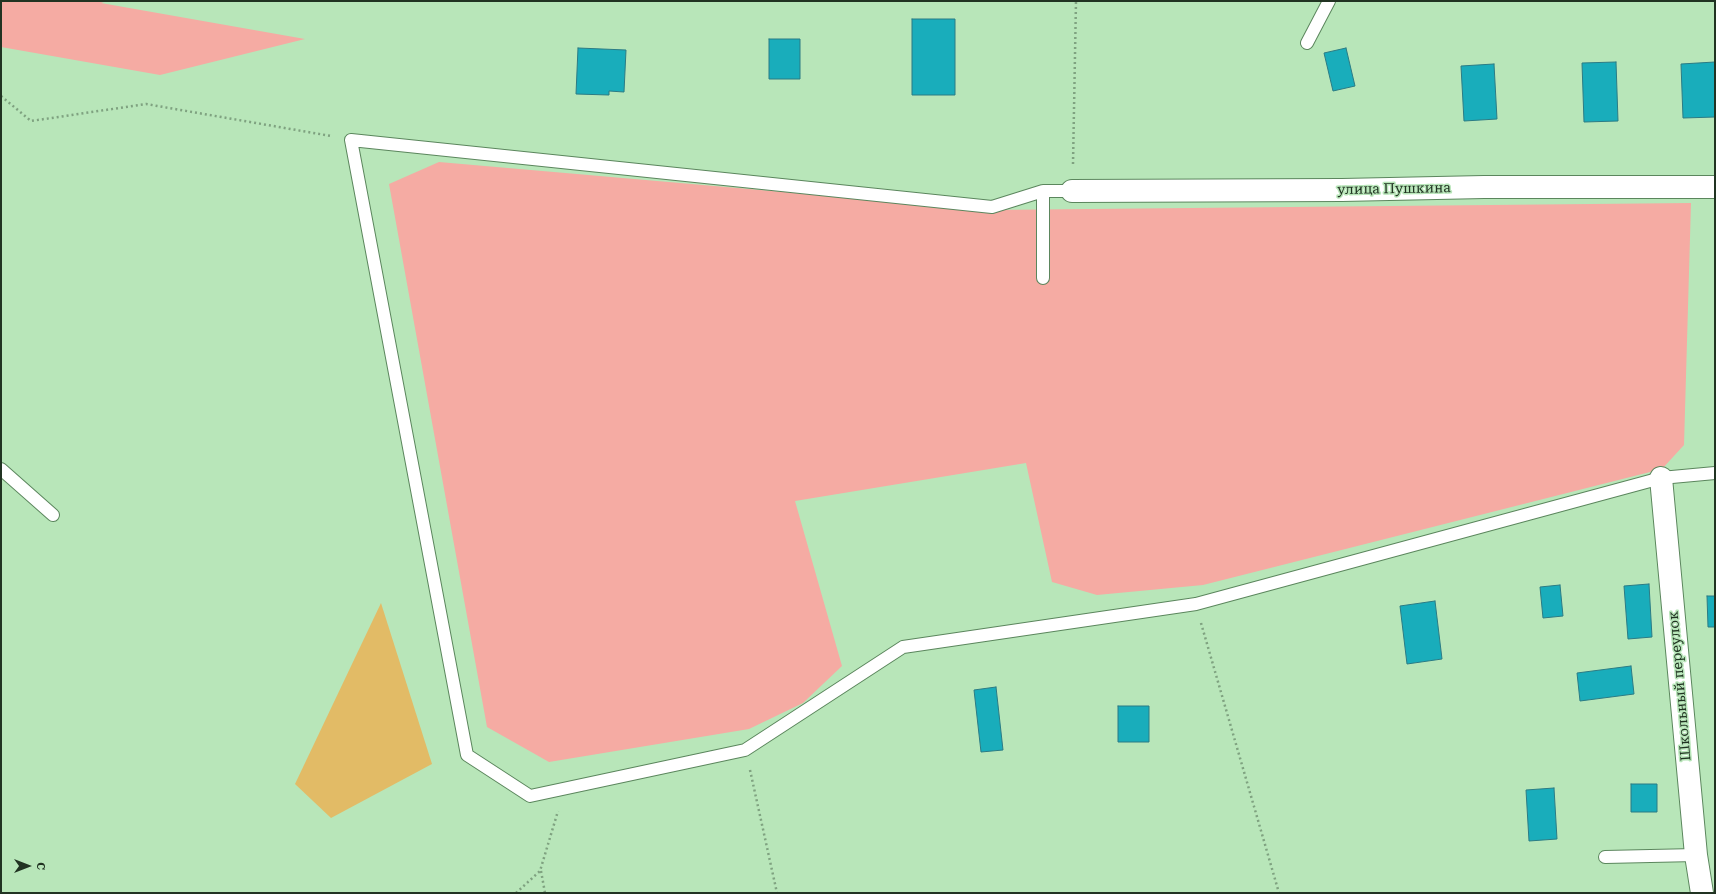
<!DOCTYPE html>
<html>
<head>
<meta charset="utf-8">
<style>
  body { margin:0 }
  #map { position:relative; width:1716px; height:894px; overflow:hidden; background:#b8e6b9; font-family:"Roboto Serif",serif }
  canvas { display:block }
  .frame { position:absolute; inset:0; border:2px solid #213322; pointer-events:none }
  .north { position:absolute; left:8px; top:846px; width:40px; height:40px; -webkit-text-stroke:3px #b8e6b9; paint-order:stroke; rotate:90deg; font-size:11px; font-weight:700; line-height:16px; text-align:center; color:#213322 }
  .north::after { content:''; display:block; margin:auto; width:14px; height:18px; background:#213322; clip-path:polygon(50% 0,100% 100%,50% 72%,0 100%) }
</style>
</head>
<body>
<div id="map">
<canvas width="1716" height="894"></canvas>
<div class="frame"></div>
<div class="north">С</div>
</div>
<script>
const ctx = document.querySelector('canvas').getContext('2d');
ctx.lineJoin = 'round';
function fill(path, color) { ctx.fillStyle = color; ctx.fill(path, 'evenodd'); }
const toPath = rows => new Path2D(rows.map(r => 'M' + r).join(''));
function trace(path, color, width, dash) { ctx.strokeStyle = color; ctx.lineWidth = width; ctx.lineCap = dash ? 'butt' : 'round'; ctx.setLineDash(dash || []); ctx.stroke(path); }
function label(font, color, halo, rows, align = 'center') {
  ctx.font = font + ' "Roboto Serif",serif'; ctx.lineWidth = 3; ctx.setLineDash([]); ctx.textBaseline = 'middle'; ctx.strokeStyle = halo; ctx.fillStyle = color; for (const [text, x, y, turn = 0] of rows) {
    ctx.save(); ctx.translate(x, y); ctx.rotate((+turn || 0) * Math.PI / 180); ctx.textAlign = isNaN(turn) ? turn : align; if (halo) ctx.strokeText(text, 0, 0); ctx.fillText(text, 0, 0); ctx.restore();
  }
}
const green = toPath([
  [1,1,107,1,101,3,305,39,160,75,1,47],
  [439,162,990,210,1691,203,1684,445,1662,469,1203,585,1097,595,1052,582,1026,463,795,501,842,666,803,703,749,729,549,762,487,727,389,184]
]);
const water = toPath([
  [381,603,432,764,331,818,295,784]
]);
const building = toPath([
  [912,19,955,19,955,95,912,95,912,19],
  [769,39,800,39,800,79,769,79,769,39],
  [578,48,626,50,624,92,609,91,609,95,576,94,578,48],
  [1346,48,1355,86,1333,91,1324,53,1346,48],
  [1616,62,1618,121,1584,122,1582,63,1616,62],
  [1715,62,1715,117,1683,118,1681,64,1715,62],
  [1494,64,1497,119,1464,121,1461,66,1494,64],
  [1649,584,1652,637,1628,639,1624,586,1649,584],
  [1560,585,1563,616,1543,618,1540,587,1560,585],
  [1707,596,1715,596,1715,627,1708,627,1707,596],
  [1435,601,1442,659,1407,664,1400,606,1435,601],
  [1631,666,1634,694,1580,701,1577,673,1631,666],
  [996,687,1003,750,981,752,974,690,996,687],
  [1118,706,1149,706,1149,742,1118,742,1118,706],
  [1631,784,1657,784,1657,812,1631,812,1631,784],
  [1554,788,1557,839,1529,841,1526,790,1554,788]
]);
const path = toPath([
  [1,96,31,121,146,104,331,136],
  [1073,164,1076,1],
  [1201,623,1279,893],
  [750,770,777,893],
  [541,871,545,893],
  [516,893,540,871,558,811]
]);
const service = toPath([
  [1307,43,1329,1],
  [1043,191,992,207,351,140,467,755,530,796,745,750,903,647,1196,604,1661,478,1715,473],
  [1043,278,1043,191,1072,191],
  [1,469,53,515],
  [1605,857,1696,855]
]);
const minor = toPath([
  [1072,191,1342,190,1484,187,1715,187],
  [1661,478,1696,855,1702,893]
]);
const streetNames = [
  ["улица Пушкина",1394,189,-1],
  ["Школьный переулок",1680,686,-95]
];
fill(green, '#f5aba3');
fill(water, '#e2bb66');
fill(building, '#19adbb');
trace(building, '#2b7b84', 1);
trace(service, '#5b865d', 14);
trace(minor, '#5b865d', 24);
trace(path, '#7fa280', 2.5, [2, 3]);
trace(service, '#fff', 12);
trace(minor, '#fff', 22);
label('14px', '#213322', '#b8e6b9', streetNames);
</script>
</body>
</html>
